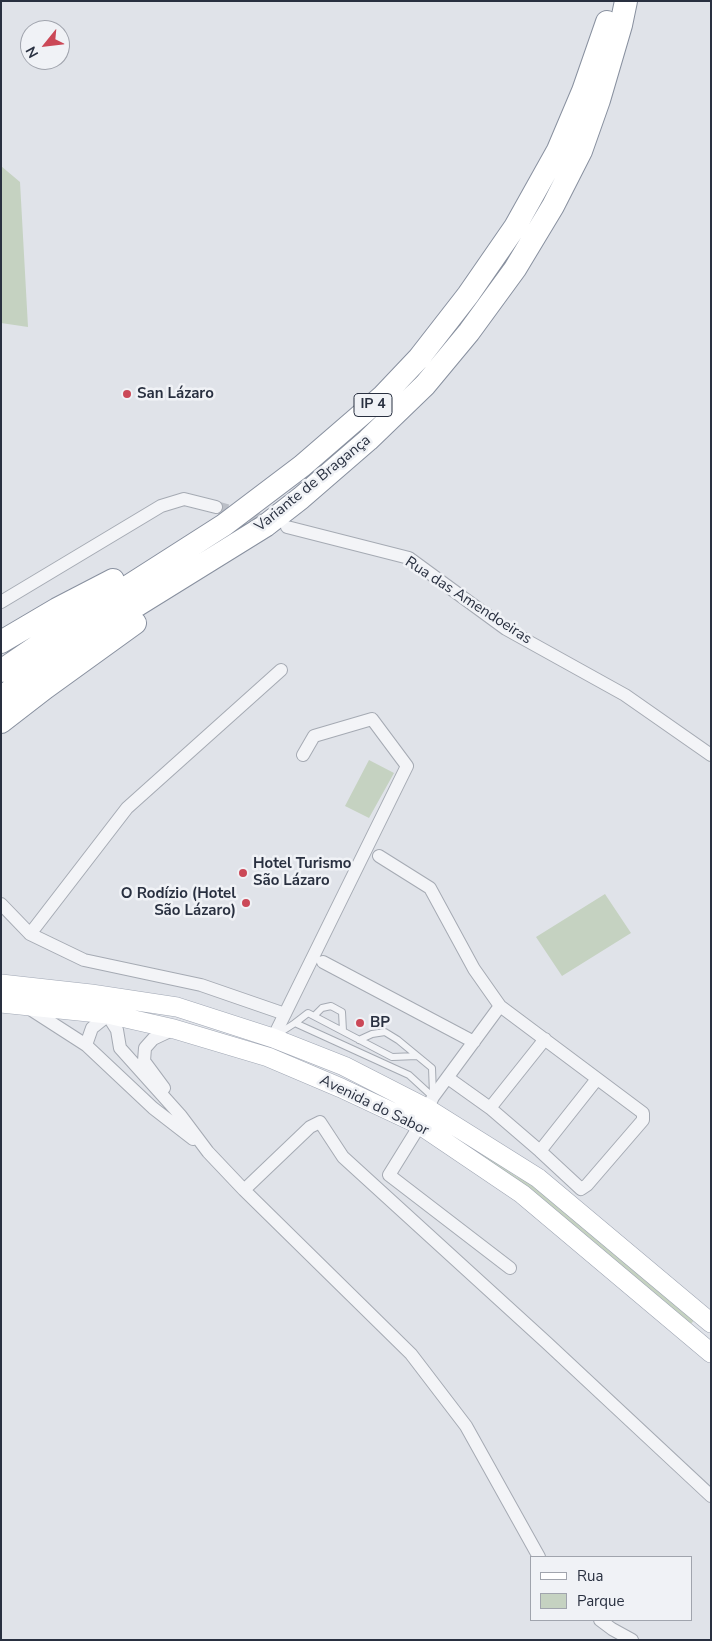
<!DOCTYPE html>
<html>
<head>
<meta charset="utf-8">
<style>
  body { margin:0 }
  #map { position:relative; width:712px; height:1641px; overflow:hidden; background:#e0e3e9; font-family:"Nunito Sans",sans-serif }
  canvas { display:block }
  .frame { position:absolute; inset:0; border:2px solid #293040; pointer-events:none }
  .legend { position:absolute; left:530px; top:1556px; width:162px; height:65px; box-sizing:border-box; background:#f0f2f6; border:1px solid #a0a4ad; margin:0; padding:6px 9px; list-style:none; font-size:15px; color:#293040 }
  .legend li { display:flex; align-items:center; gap:10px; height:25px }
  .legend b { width:25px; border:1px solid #a0a4ad }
  .north { position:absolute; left:20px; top:20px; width:50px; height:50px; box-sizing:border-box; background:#f0f2f6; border:1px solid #a0a4ad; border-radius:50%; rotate:241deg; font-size:14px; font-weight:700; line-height:20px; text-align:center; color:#293040 }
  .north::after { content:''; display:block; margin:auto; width:18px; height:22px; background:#cb4857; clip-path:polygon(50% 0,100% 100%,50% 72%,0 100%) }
</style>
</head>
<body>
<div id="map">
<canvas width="712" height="1641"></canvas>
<div class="frame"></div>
<ul class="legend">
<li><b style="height:6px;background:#fff"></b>Rua</li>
<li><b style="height:14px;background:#c5d2c1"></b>Parque</li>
</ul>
<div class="north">N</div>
</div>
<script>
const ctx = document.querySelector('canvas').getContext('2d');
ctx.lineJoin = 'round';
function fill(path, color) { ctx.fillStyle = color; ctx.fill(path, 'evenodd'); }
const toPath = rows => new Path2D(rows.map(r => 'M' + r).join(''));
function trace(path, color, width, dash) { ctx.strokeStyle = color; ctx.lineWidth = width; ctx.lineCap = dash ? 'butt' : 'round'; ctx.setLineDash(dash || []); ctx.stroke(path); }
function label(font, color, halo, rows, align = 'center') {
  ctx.font = font + ' "Nunito Sans",sans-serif'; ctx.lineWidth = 5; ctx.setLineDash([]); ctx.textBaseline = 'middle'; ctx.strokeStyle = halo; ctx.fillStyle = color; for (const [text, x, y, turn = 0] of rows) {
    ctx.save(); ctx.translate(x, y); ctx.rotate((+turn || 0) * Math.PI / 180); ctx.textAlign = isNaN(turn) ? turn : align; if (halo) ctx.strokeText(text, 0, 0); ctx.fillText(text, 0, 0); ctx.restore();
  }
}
const green = toPath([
  [1,166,20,182,28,327,1,323],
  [369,760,394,773,369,818,345,806],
  [605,894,631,933,562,976,536,937],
  [453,1135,457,1136,517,1177,534,1184,695,1319,690,1325,452,1137]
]);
const streetTunnel = toPath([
  [216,507,272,523]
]);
const lane = toPath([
  [314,1016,322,1008,331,1006,342,1012,343,1031],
  [295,1023,308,1013,392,1057,417,1056],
  [278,1034,295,1023,409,1075,433,1097],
  [359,1040,372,1034,385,1032,398,1040,432,1068,433,1094]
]);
const street = toPath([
  [287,527,409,558,506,629,625,695,711,755],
  [1,602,161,506,184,499,216,507],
  [379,856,430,888,474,969,500,1006,433,1097,420,1125,389,1175,510,1268],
  [1,904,30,934,84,960,201,985,285,1014],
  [30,934,127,808,281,670],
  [323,962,474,1042],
  [27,1007,86,1045,153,1108,193,1139],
  [105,1011,117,1030,120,1048,181,1116,208,1152,244,1190,411,1354,466,1426,539,1557],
  [273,1038,407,766,372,719,314,736,303,755],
  [86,1045,92,1028,112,1012],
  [448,1078,490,1108,540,1151,581,1189,587,1185,643,1120,643,1113,500,1006],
  [164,1088,144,1061,145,1048,153,1039,174,1029],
  [490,1108,545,1039],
  [540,1151,597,1079],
  [244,1190,310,1127,320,1122,343,1157,547,1343,711,1496],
  [600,1620,612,1629,632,1640]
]);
const primary = toPath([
  [1,984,91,994,177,1007,273,1038,344,1066,428,1109,538,1178,711,1323],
  [1,1003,108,1014,174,1029,268,1057,341,1088,420,1125,522,1194,711,1353]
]);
const highway = toPath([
  [1,642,57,609,113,580],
  [1,671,77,619,224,525,302,466,383,396,419,358,468,295,515,227,558,150,583,91,607,22],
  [1,698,29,676,81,640,265,526,301,498,368,440,425,385,469,332,515,269,553,206,581,151,599,100,621,25,626,1],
  [1,722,45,688,135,623]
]);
const markers = [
  [127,394,5,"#cb4857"],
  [243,873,5,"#cb4857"],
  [246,903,5,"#cb4857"],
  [360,1023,5,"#cb4857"]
];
const shields = [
  [373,405,38]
];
const shieldNames = [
  ["IP 4",373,405]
];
const poiNames = [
  ["San Lázaro",137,394],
  ["Hotel Turismo",253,864],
  ["São Lázaro",253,881],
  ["O Rodízio (Hotel",236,894,"right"],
  ["São Lázaro)",236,911,"right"],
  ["BP",370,1023]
];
const streetNames = [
  ["Variante de Bragança",313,484,-39],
  ["Rua das Amendoeiras",468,601,33],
  ["Avenida do Sabor",374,1106,26]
];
fill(green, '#c5d2c1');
trace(streetTunnel, '#bbbfc7', 12, [12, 6]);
trace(lane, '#a5aab3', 8);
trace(street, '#a5aab3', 14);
trace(primary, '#a0a7b4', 20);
trace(highway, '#88909f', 24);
trace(lane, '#f3f4f7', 6);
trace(street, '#f3f4f7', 12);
trace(primary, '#fff', 19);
trace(highway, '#fff', 22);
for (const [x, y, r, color] of markers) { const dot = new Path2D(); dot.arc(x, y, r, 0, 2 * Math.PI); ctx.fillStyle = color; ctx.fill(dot); trace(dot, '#f0f2f6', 2); }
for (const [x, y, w] of shields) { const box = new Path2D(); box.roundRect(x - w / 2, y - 11.5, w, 23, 4); ctx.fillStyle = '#f0f2f6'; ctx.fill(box); trace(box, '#293040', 1); }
label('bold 14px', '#293040', null, shieldNames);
label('bold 15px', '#293040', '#f0f2f6', poiNames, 'left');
label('15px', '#293040', '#f0f2f6', streetNames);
</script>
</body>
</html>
